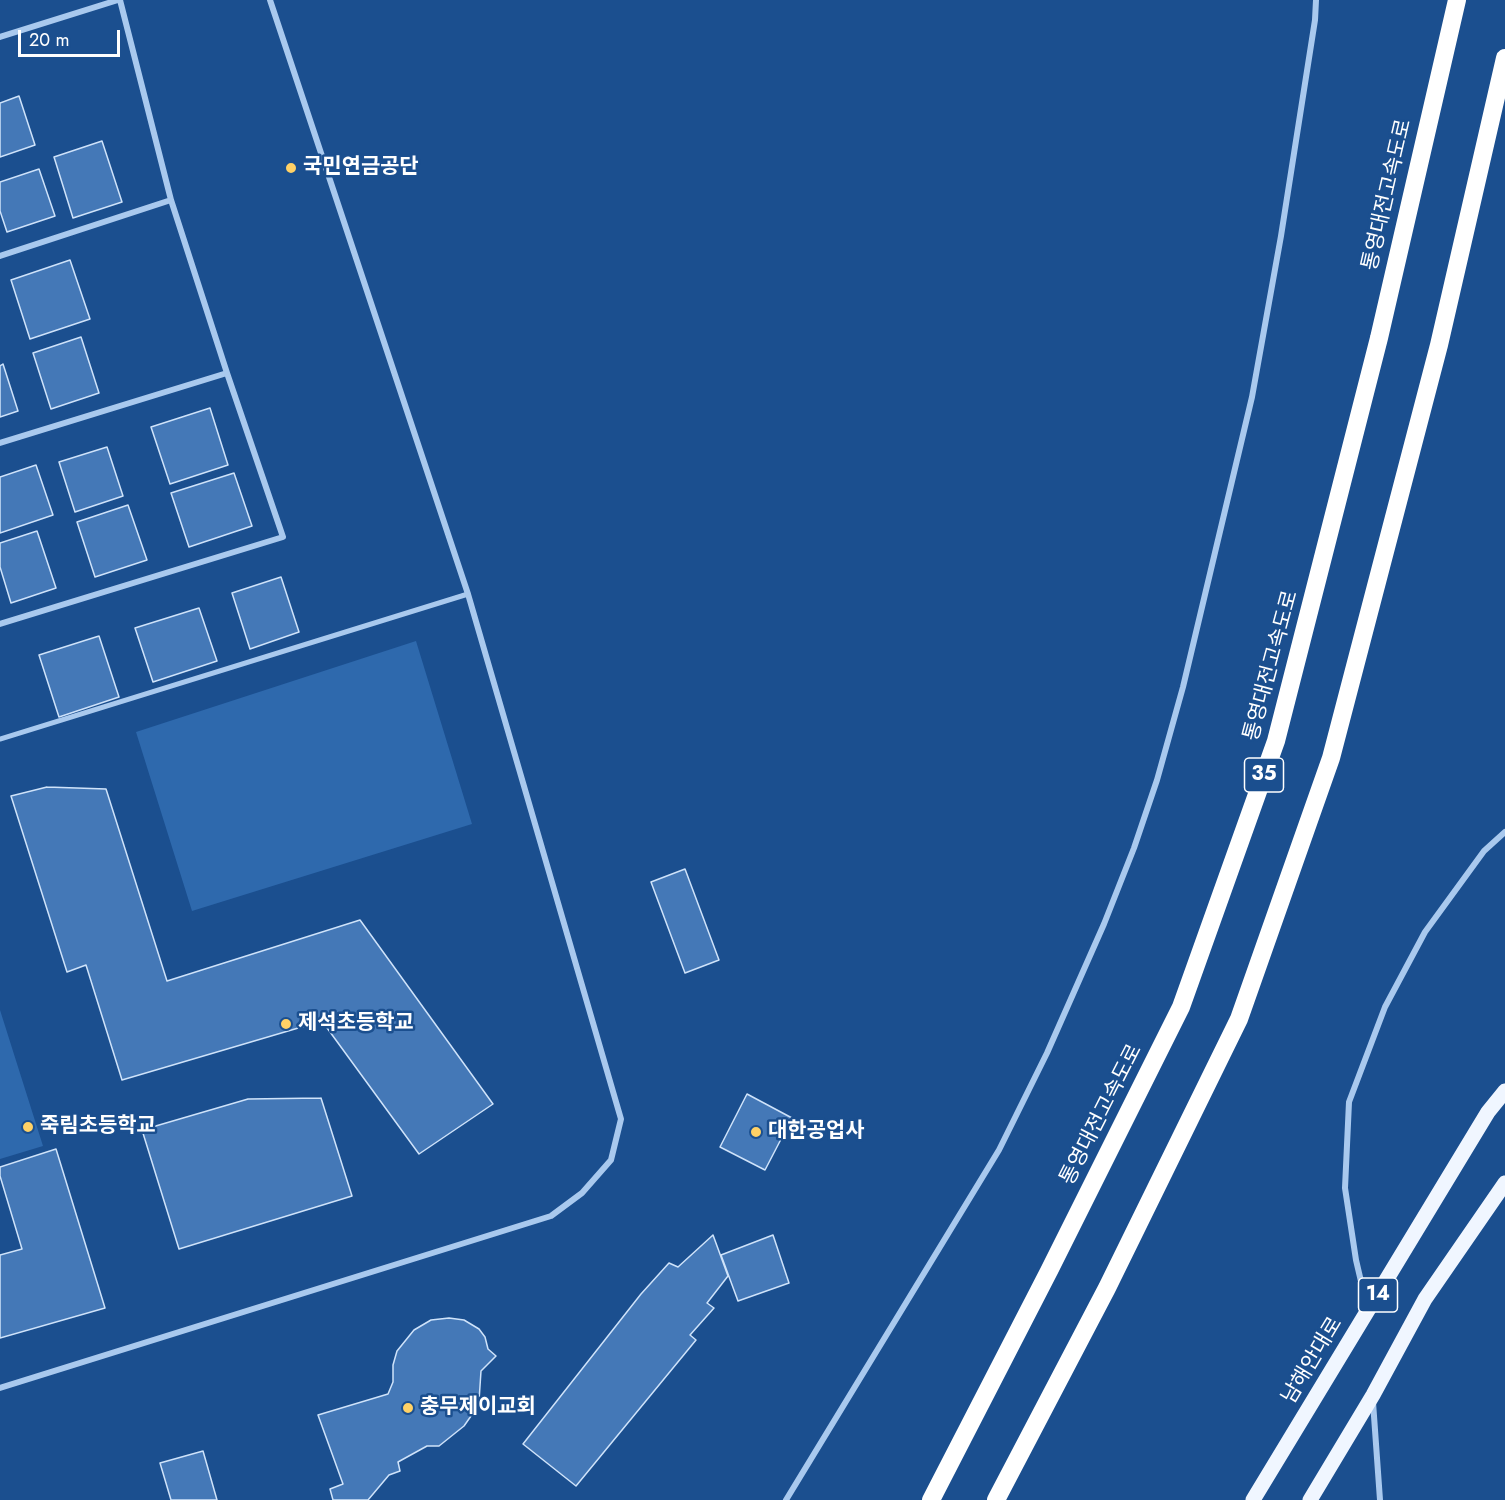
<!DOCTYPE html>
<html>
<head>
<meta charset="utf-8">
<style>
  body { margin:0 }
  #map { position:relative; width:1505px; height:1500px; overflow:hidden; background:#1b4f8f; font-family:Jost,sans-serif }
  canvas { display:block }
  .scale { position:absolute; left:18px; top:30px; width:102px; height:27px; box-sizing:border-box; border:3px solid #fff; border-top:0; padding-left:8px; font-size:18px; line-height:21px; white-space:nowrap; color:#fff; -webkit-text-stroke:4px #1b4f8f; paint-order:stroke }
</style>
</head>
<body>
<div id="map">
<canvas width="1505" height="1500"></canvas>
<div class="scale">20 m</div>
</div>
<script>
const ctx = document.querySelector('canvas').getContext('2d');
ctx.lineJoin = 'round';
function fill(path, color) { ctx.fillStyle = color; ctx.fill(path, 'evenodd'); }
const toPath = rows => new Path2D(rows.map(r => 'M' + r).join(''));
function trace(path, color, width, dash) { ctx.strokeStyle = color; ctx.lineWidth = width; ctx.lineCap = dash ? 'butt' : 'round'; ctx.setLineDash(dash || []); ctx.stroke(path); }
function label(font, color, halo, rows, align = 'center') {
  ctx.font = font + ' Jost,"Noto Sans KR",sans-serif'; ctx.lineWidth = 5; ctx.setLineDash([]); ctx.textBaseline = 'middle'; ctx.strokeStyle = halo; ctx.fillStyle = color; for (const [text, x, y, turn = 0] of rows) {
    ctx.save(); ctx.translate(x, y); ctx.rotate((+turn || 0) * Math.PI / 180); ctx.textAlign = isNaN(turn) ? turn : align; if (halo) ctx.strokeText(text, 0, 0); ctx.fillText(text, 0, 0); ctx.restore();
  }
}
const green = toPath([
  [416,641,472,824,192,911,136,732],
  [0,1010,43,1146,0,1159]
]);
const building = toPath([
  [19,96,35,145,0,157,0,103,19,96],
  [102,141,122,202,73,218,54,157,102,141],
  [39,169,55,216,7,232,0,211,0,182,39,169],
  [70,260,90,319,30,339,11,280,70,260],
  [81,337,99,393,51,409,33,353,81,337],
  [3,364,18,411,0,417,0,366,3,364],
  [210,408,228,465,170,484,151,427,210,408],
  [107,447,123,496,75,512,59,462,107,447],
  [36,465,53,515,0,533,0,477,36,465],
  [234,473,252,526,189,547,171,493,234,473],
  [128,505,147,560,95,577,77,522,128,505],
  [37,531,56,588,11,603,0,567,0,543,37,531],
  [281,577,299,632,250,649,232,593,281,577],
  [199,608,217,661,153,682,135,628,199,608],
  [99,636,119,697,59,717,39,655,99,636],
  [47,787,106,789,167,981,360,920,493,1104,419,1154,322,1021,122,1080,86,965,67,972,11,796,47,787],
  [685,869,719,960,685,973,651,882,685,869],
  [747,1094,792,1118,765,1170,720,1147,747,1094],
  [321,1098,352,1196,179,1249,142,1130,248,1099,321,1098],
  [56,1149,105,1308,0,1338,0,1255,22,1249,0,1176,0,1167,56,1149],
  [713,1235,728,1276,707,1303,714,1308,690,1335,696,1340,576,1486,523,1444,641,1294,669,1263,678,1267,713,1235],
  [773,1235,789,1283,738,1301,721,1255,773,1235],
  [449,1318,464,1320,479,1329,485,1337,488,1349,496,1356,481,1371,479,1401,471,1416,464,1426,439,1446,427,1446,398,1462,400,1471,389,1475,368,1500,333,1500,330,1489,343,1484,318,1415,388,1394,393,1382,393,1365,397,1351,414,1330,431,1320,449,1318],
  [203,1451,217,1500,171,1500,160,1463,203,1451]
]);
const pedestrian = toPath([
  [0,739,468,594]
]);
const minor = toPath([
  [0,37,118,0],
  [0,256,171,200],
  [0,443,227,373],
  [0,624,283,537,227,373,171,200,120,0],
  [1367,1307,1356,1260,1345,1188,1349,1102,1385,1007,1425,932,1484,851,1505,832],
  [0,1388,551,1216,582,1193,611,1160,621,1119,468,594,270,0],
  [1373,1402,1380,1500],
  [786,1500,999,1150,1047,1053,1104,924,1134,848,1157,780,1183,687,1252,397,1281,236,1315,20,1316,0]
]);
const primary = toPath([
  [1253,1500,1488,1112,1505,1091],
  [1310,1500,1373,1395,1425,1299,1505,1183]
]);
const motorway = toPath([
  [931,1500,1049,1271,1181,1007,1276,741,1379,338,1457,0],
  [996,1500,1107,1288,1239,1019,1331,758,1439,345,1505,58]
]);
const markers = [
  [291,168,6,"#ffd166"],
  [286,1024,6,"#ffd166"],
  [28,1127,6,"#ffd166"],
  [756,1132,6,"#ffd166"],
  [408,1408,6,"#ffd166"]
];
const shields = [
  [1264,775,39],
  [1378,1295,39]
];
const shieldNames = [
  ["35",1264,775],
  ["14",1378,1295]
];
const poiNames = [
  ["국민연금공단",303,168],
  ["제석초등학교",298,1024],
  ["죽림초등학교",40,1127],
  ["대한공업사",768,1132],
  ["충무제이교회",420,1408]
];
const streetNames = [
  ["통영대전고속도로",1388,195,-77],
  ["통영대전고속도로",1272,666,-75],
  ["통영대전고속도로",1102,1115,-63],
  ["남해안대로",1313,1361,-59]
];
fill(green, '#2e69ad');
fill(building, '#4478b7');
trace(building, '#cfe3fa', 1.5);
trace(pedestrian, '#a9c9ee', 5);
trace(minor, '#a9c9ee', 6);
trace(primary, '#f0f6ff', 15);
trace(motorway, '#fff', 18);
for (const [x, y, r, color] of markers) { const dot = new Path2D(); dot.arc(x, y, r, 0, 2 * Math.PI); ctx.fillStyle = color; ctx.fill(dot); trace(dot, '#1b4f8f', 2); }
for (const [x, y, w] of shields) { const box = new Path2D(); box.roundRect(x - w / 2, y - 17, w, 34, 4.5); ctx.fillStyle = '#1b4f8f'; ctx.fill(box); trace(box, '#fff', 1.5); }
label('bold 20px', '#fff', null, shieldNames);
label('bold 21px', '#fff', '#1b4f8f', poiNames, 'left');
label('21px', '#fff', '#1b4f8f', streetNames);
</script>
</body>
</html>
